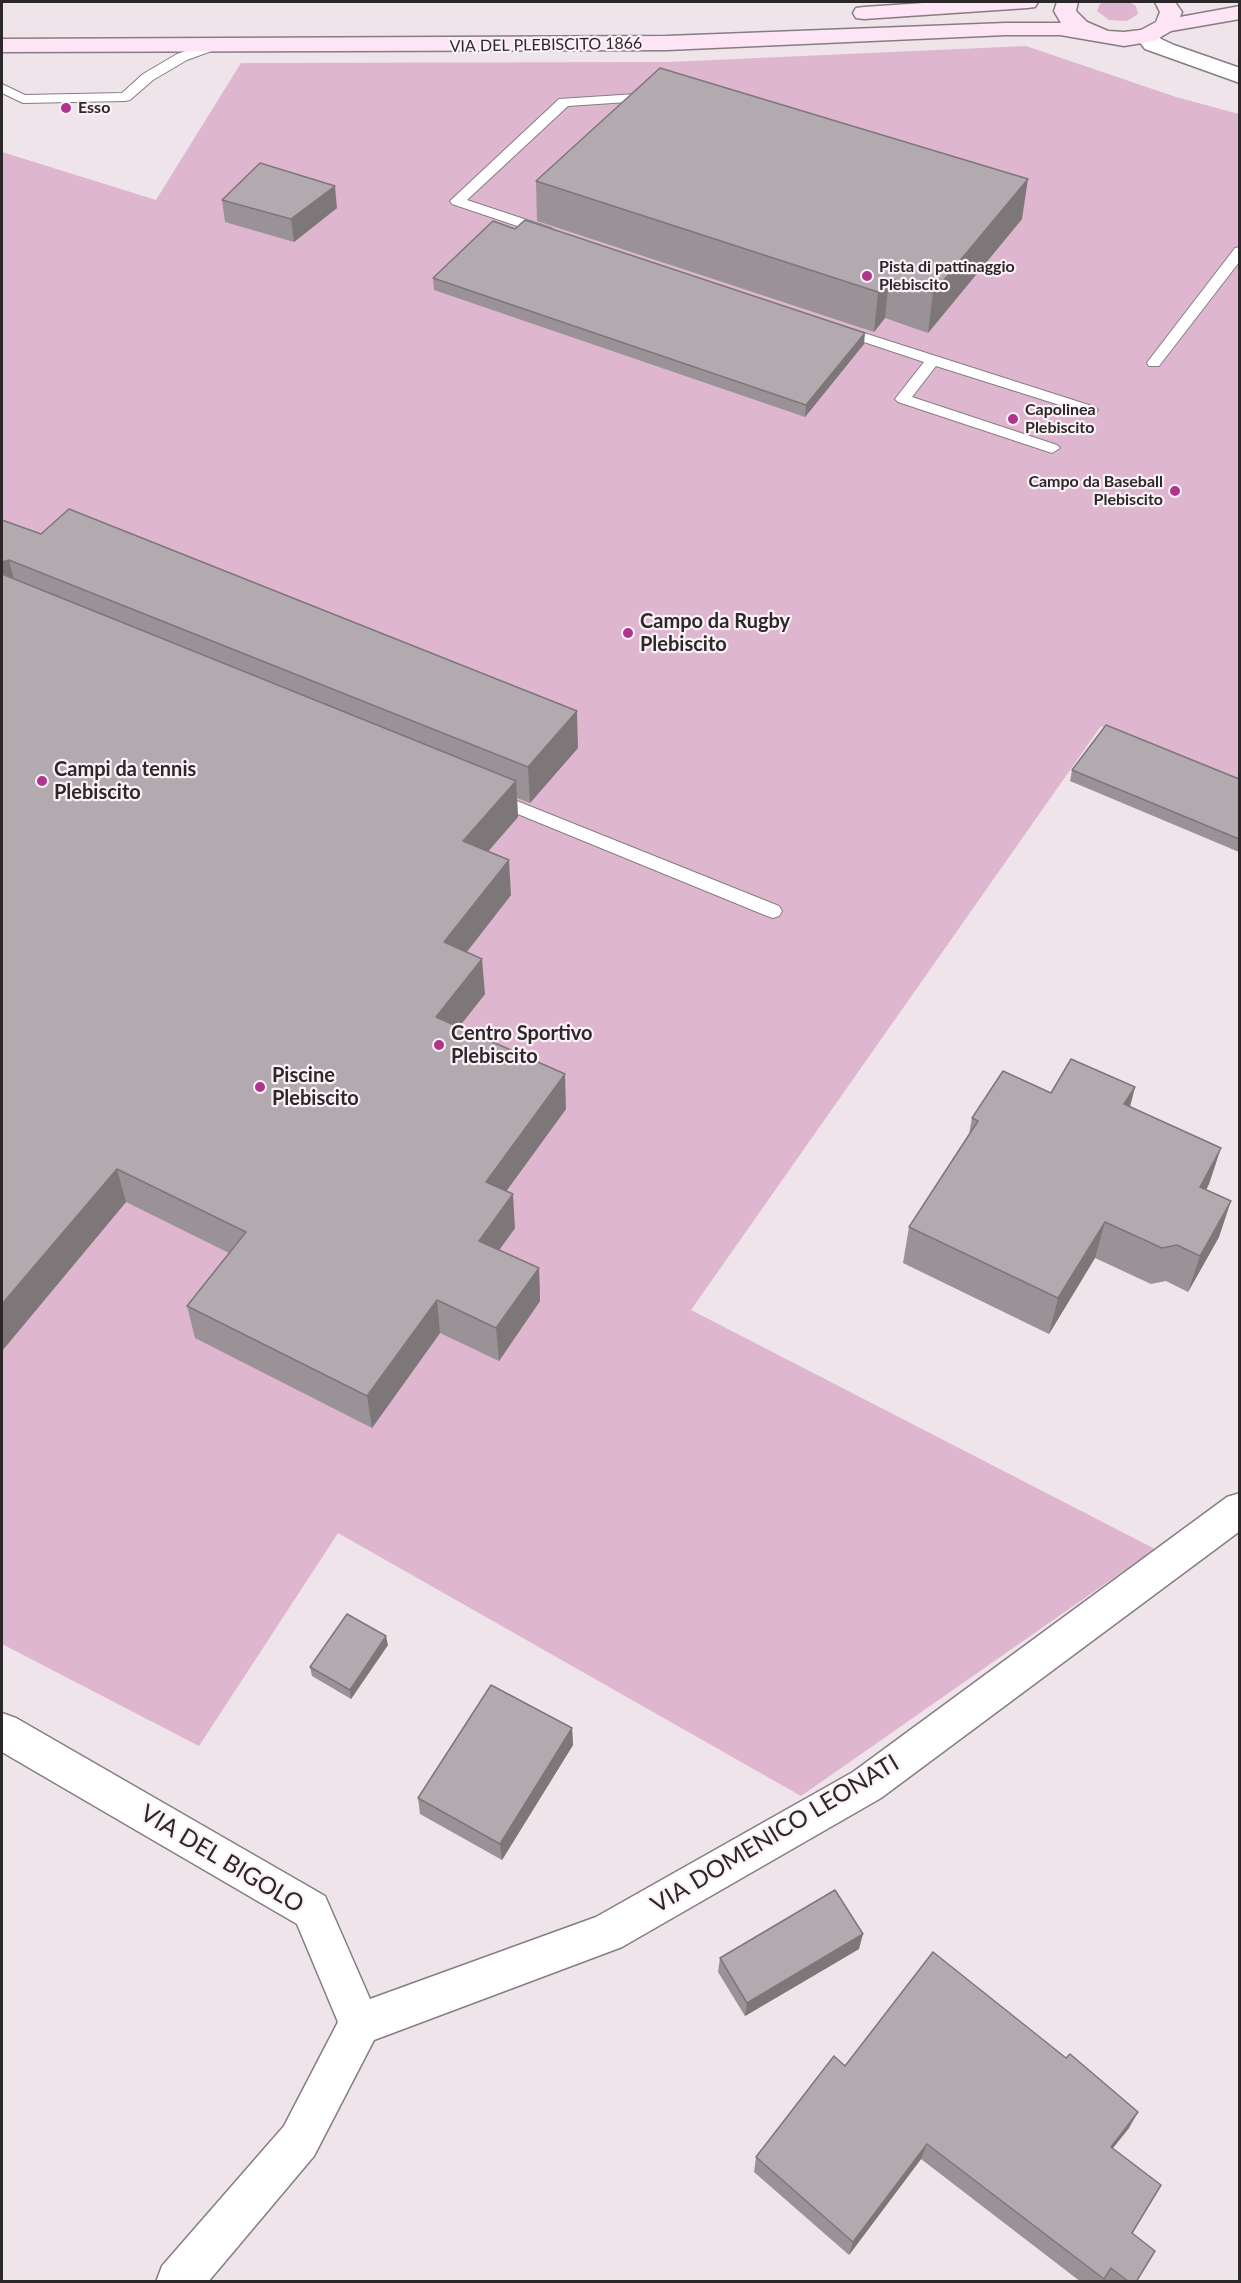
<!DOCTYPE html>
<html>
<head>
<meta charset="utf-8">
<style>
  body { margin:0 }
  #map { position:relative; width:1241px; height:2283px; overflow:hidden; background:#eee4ea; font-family:Lato,sans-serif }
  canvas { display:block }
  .frame { position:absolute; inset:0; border:3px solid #2c282a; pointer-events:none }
</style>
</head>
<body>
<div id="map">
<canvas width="1241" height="2283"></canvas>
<div class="frame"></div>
</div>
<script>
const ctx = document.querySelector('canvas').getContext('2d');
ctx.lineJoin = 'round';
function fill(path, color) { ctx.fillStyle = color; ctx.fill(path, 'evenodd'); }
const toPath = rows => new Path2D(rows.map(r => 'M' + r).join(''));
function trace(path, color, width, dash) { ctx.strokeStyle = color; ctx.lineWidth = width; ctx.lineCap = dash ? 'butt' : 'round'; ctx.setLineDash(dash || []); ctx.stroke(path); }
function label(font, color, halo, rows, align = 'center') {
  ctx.font = font + ' Lato,sans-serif'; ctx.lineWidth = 4.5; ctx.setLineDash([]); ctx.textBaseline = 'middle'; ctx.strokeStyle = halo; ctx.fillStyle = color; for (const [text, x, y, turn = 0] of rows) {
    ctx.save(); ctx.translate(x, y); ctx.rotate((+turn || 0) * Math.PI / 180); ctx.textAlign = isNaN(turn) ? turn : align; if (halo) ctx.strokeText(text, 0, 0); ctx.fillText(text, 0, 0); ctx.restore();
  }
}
const green = toPath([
  [1105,2,1131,3,1136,6,1138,14,1127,21,1109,20,1097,11,1100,4],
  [1026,46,1176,97,1239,114,1239,779,1101,726,691,1310,1155,1549,801,1796,338,1533,199,1746,2,1644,2,152,156,200,241,63,669,62]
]);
const lane = toPath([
  [212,42,218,46,217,49,187,60,153,80,130,100,125,101,23,103,2,93,2,84,25,95,122,93,143,74,177,54,212,42],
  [652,93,657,94,659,97,657,100,568,106,467,200,551,228,553,231,551,234,541,234,452,204,450,201,559,99,652,93],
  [1240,247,1240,261,1159,366,1149,366,1147,363,1149,360,1235,248,1240,247],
  [839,325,1095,407,1098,410,1095,413,1085,413,936,366,912,397,1057,445,1060,448,1052,453,898,402,895,399,924,362,834,332,832,329,834,326,839,325],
  [492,791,779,906,782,911,779,916,773,918,767,916,486,801,483,797,486,793,492,791]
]);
const street = toPath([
  [1146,29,1154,31,1161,39,1174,45,1240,68,1240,83,1145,49,1135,36,1138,31,1146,29],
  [1240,1493,1240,1531,881,1798,622,1947,374,2040,314,2156,208,2282,156,2282,162,2266,284,2126,338,2022,297,1924,2,1752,2,1713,16,1718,325,1896,370,1999,596,1917,853,1772,1227,1497,1240,1493]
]);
const secondary = toPath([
  [939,2,1038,2,1035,7,1027,8,864,19,856,18,853,13,856,8,864,7,939,2],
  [1057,2,1078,2,1076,11,1087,22,1108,31,1124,32,1141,30,1156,22,1160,12,1155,2,1175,2,1182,12,1180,17,1240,6,1240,19,1171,31,1154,41,1124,46,1060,35,1006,35,667,50,2,52,2,39,667,36,1006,23,1061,23,1054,11,1057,2]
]);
const wall = toPath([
  [536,181,1022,219,928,333,885,318,874,332,537,221],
  [222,200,337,208,294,242,225,222],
  [515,229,864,344,805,417,434,290,433,278],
  [2,520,578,748,530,803,517,798,518,817,488,851,511,895,467,952,485,994,459,1027,566,1109,506,1191,515,1228,499,1250,539,1268,540,1301,499,1361,440,1333,372,1428,195,1338,187,1306,229,1253,126,1202,2,1351],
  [1072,770,1239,779,1239,852,1070,781],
  [1135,1087,1130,1107,1209,1184,1206,1190,1219,1237,1188,1292,1166,1281,1151,1284,1095,1258,1049,1334,903,1263,909,1227,969,1134,972,1118,1051,1093],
  [388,1645,351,1699,312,1676,310,1667],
  [572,1728,573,1745,502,1860,420,1814,418,1798],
  [859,1949,745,2016,718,1972,720,1958],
  [845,2066,1129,2128,1112,2148,1132,2233,1136,2282,1081,2282,921,2159,849,2255,754,2172,756,2157]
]);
const shadedWall = toPath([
  [1028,179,1022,219,928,333,933,293],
  [335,186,337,208,294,242,291,219],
  [889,278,885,318,874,332,878,292],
  [865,333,864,344,805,417,806,405],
  [9,560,18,597,2,584,2,562],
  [577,711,578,748,530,803,528,767],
  [516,781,518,817,466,877,463,841],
  [509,860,511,895,447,977,444,942],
  [482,959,485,994,439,1052,436,1017],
  [565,1074,566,1109,489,1215,486,1182],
  [1135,1087,1125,1124,1124,1104],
  [1221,1148,1209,1184,1188,1223,1200,1187],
  [117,1169,126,1202,2,1351,2,1304],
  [513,1194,515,1228,482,1274,479,1241],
  [1231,1201,1219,1237,1188,1292,1200,1256],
  [1105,1222,1095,1258,1049,1334,1058,1298],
  [539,1268,540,1301,499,1361,496,1328],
  [437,1300,440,1333,372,1428,367,1396],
  [386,1636,388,1645,351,1699,350,1690],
  [572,1728,573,1745,502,1860,500,1844],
  [863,1934,859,1949,745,2016,747,2003],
  [1138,2112,1129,2128,1102,2162,1111,2147],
  [927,2144,921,2159,849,2255,853,2242]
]);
const building = toPath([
  [660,68,1028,179,933,293,889,278,878,292,536,181,660,68],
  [260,163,335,186,291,219,222,200,260,163],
  [525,220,865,333,806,405,433,278,493,221,515,229,525,220],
  [69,509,577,711,528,767,9,560,2,562,2,520,41,534,69,509],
  [2,574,516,781,463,841,509,860,444,942,482,959,436,1017,565,1074,486,1182,513,1194,479,1241,539,1268,496,1328,437,1300,367,1396,187,1306,246,1232,117,1169,2,1304,2,574],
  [1106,725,1239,779,1239,839,1072,770,1106,725],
  [1071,1059,1135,1087,1124,1104,1221,1148,1200,1187,1231,1201,1200,1256,1177,1245,1162,1248,1105,1222,1058,1298,909,1227,978,1121,972,1118,1003,1071,1051,1093,1071,1059],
  [347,1614,386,1636,350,1690,310,1667,347,1614],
  [491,1685,572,1728,500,1844,418,1798,491,1685],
  [835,1890,863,1934,747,2003,720,1958,835,1890],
  [933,1952,1066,2058,1070,2054,1138,2112,1111,2147,1161,2185,1132,2233,1155,2251,1136,2282,1129,2282,1111,2268,1104,2279,927,2144,853,2242,756,2157,834,2056,845,2066,933,1952]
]);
const markers = [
  [66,108,6,"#ad368c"],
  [867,276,6,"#ad368c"],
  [1013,419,6,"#ad368c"],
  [1175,491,6,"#ad368c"],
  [628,633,6,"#ad368c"],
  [42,781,6,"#ad368c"],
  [439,1045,6,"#ad368c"],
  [260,1087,6,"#ad368c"]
];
const farStreetnames = [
  ["VIA DEL PLEBISCITO 1866",546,45,-1]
];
const farPoinames = [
  ["Esso",78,108],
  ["Pista di pattinaggio",879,267],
  ["Plebiscito",879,285],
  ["Capolinea",1025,410],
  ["Plebiscito",1025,428],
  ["Campo da Baseball",1163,482,"right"],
  ["Plebiscito",1163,500,"right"]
];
const poiNames = [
  ["Campo da Rugby",640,622],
  ["Plebiscito",640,645],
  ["Campi da tennis",54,770],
  ["Plebiscito",54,793],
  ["Centro Sportivo",451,1034],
  ["Plebiscito",451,1057],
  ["Piscine",272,1076],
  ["Plebiscito",272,1099]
];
const nearStreetnames = [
  ["VIA DOMENICO LEONATI",775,1834,-31],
  ["VIA DEL BIGOLO",222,1859,31]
];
fill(green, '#deb6cf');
trace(lane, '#867d82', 2);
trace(street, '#867d82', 3);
trace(secondary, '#867d82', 3);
fill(lane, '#fff');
fill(street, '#fff');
fill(secondary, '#fee5f6');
fill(wall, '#9a9296');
fill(shadedWall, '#7d777a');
fill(building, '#b3aaaf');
trace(building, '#7d777a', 1.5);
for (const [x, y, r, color] of markers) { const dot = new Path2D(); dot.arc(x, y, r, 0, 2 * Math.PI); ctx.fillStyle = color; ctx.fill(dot); trace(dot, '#fbf1f7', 2); }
label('16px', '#2c282a', '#fbf1f7', farStreetnames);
label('bold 16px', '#2c282a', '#fbf1f7', farPoinames, 'left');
label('bold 20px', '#2c282a', '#fbf1f7', poiNames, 'left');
label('24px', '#2c282a', '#fbf1f7', nearStreetnames);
</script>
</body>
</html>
